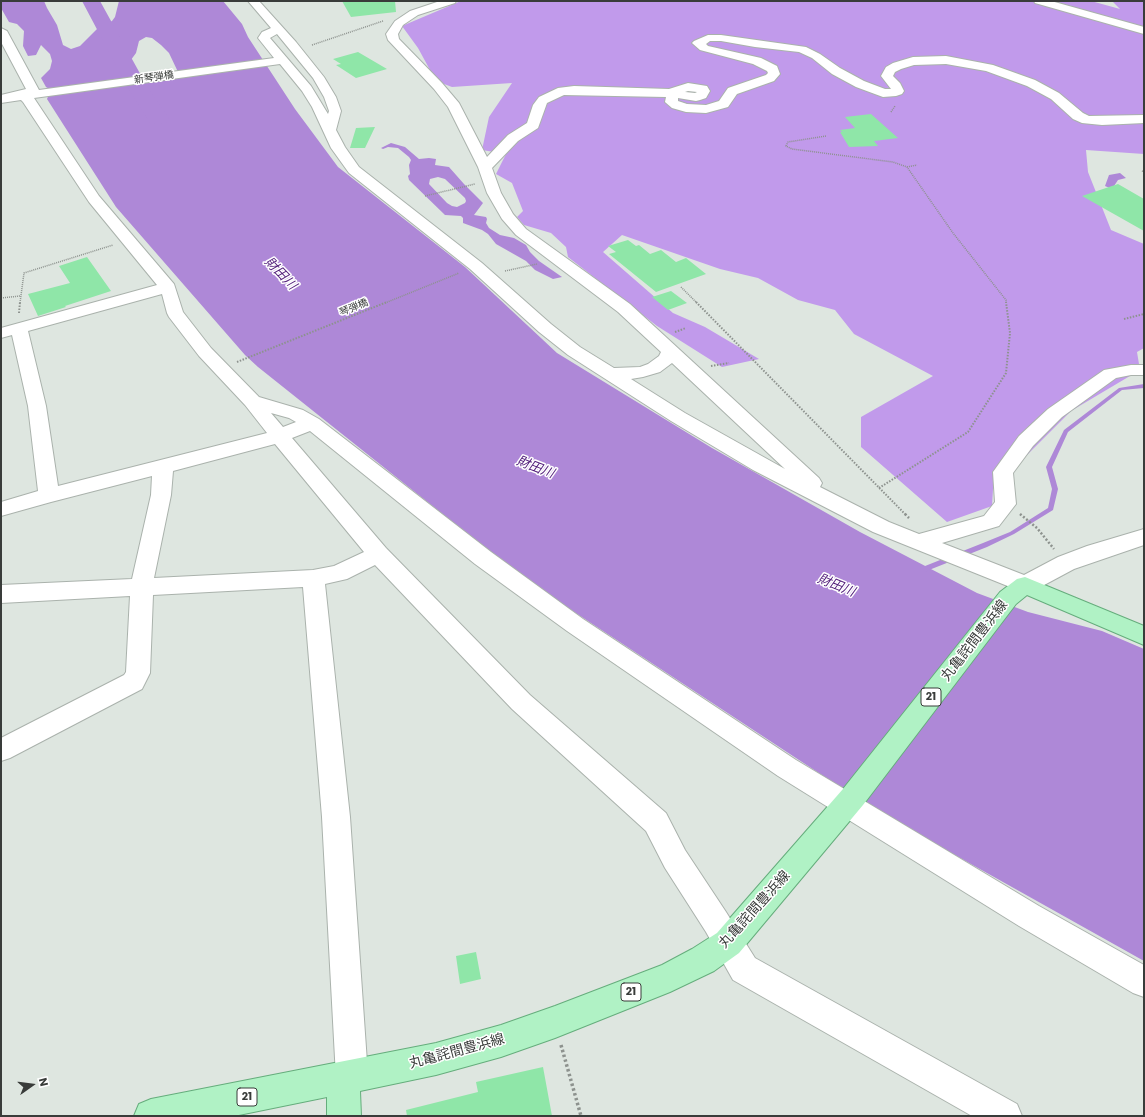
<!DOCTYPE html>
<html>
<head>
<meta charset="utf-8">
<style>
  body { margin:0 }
  #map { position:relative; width:1145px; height:1117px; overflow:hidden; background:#dee6e0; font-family:Poppins,sans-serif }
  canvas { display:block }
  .frame { position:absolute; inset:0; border:2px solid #393c3a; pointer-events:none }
  .north { position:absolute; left:12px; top:1065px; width:40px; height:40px; -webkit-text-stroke:3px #fff; paint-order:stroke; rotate:76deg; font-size:11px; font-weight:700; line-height:16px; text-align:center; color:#393c3a }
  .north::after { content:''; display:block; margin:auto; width:14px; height:18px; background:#393c3a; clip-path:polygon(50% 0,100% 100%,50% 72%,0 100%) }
</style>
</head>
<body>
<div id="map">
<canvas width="1145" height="1117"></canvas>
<div class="frame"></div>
<div class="north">N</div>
</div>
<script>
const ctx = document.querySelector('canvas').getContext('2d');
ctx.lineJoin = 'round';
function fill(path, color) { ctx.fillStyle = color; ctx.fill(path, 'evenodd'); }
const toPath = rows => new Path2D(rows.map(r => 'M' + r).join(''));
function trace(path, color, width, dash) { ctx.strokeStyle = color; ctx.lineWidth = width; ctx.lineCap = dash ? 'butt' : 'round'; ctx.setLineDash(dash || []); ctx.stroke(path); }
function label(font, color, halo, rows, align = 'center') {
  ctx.font = font + ' Poppins,"Noto Sans JP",sans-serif'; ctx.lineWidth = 3; ctx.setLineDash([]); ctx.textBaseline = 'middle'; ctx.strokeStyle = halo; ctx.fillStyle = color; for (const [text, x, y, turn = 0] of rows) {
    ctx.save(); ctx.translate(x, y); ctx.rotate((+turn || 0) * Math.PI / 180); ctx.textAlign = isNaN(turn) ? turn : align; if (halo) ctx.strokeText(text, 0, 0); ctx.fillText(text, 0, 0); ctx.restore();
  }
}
const forest = toPath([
  [461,1,1091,1,1120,9,1112,1,1144,1,1144,154,1086,150,1088,172,1111,230,1144,244,1144,348,1137,352,1140,370,1071,411,993,489,992,506,947,522,861,447,861,417,933,376,854,334,835,310,798,300,758,278,720,269,622,235,603,252,673,313,705,327,759,359,722,367,657,326,568,257,566,247,551,233,524,225,517,217,523,211,512,183,496,174,506,154,482,150,489,117,512,83,452,87,436,81,418,48,402,26]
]);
const water = toPath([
  [1,1,44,1,47,8,57,25,63,45,71,49,80,46,97,29,112,21,115,17,119,1,223,1,242,24,248,37,295,109,338,167,465,267,557,353,712,448,860,532,977,593,1028,612,1102,631,1144,649,1144,961,878,812,524,579,258,367,245,355,116,207,47,99,51,90,46,87,41,78,50,69,52,61,50,54,41,45,36,55,28,56,23,46,24,31,17,24,9,22,1,8],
  [146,37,152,38,161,45,169,53,178,72,126,80,125,68,136,53,139,41],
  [391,143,405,147,419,159,429,158,436,159,435,165,449,167,464,184,483,203,474,215,486,217,487,219,486,223,489,228,500,235,514,238,526,245,530,252,539,261,562,277,553,279,535,270,526,261,496,244,488,234,482,230,463,223,463,218,461,216,445,215,409,180,408,176,410,174,409,165,411,160,409,157,398,148,388,147,383,149,381,148],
  [438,177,445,179,465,198,466,201,465,203,457,207,452,206,447,203,429,184,430,179],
  [1120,173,1126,178,1118,180,1112,189,1105,186,1109,175]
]);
const stream = toPath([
  [1144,384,1144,388,1122,390,1068,432,1052,467,1058,489,1053,510,1014,534,987,547,924,572,920,572,919,570,920,568,983,543,1010,532,1048,508,1052,489,1046,467,1064,430,1119,388,1144,384]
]);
const river = toPath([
  [82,1,100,1,148,88,169,118,166,123,158,124,150,123,147,118,128,88,82,1]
]);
const building = toPath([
  [342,1,395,1,396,12,351,17],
  [358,52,387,69,356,78,336,65,341,64,333,59],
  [871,114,898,138,874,141,878,146,849,147,840,132,842,132,840,130,855,128,845,117],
  [375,127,365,148,350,148,356,128],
  [1118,184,1144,199,1144,231,1082,196],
  [628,240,636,246,639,245,650,254,661,250,676,262,686,258,706,274,656,292,609,254,616,252,608,246],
  [87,257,111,291,65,306,66,307,38,316,28,294,70,283,59,266],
  [671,291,687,303,668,310,652,297],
  [476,952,481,979,460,984,456,956],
  [543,1067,552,1116,407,1116,406,1110,478,1092,476,1082]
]);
const pathFar3 = toPath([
  [312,45,383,21],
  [891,112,895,106],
  [826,136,788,142,786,146,792,149,893,162,907,167,953,233,1006,300,1006,303],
  [907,167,917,165],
  [1142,171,1144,172],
  [425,196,475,184],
  [505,271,537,264],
  [681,287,697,303],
  [1,298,20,296],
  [20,303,24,273,113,245],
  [385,303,459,273]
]);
const pathFar2 = toPath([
  [696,302,906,515],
  [19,313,20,302],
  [1124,319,1144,314],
  [675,332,686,328],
  [237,362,387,302],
  [711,366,729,363],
  [879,488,968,432,1006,373,1010,333,1006,302]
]);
const pathFar1 = toPath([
  [905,514,909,518],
  [1020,514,1037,528,1054,549]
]);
const path = toPath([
  [561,1045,581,1116]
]);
const minor = toPath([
  [248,1,259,1,296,42,324,77,336,97,341,111,336,130,345,147,359,167,482,263,551,324,580,347,614,368,640,367,648,364,659,356,661,352,618,312,516,235,502,219,487,193,478,167,448,107,434,89,388,40,386,34,395,21,410,11,440,1,456,1,455,3,418,15,403,25,398,34,399,39,442,83,459,103,487,157,508,135,527,123,533,105,539,97,558,88,574,86,669,89,688,83,707,86,710,91,706,98,700,100,696,101,678,98,678,101,687,104,706,105,719,101,728,88,766,75,768,73,767,71,753,64,700,50,692,43,694,41,708,35,721,35,806,47,820,54,840,68,864,81,885,89,891,89,881,76,886,67,893,63,913,57,946,56,993,65,1035,80,1059,93,1083,113,1089,116,1144,115,1144,123,1102,125,1082,123,1073,119,1051,99,1027,86,986,71,946,64,914,65,901,69,895,72,893,76,900,83,904,91,902,94,896,96,883,97,856,87,832,74,812,58,799,52,755,47,721,41,710,41,706,44,708,46,761,58,777,66,780,74,774,81,737,94,728,107,706,113,686,112,672,108,665,102,666,97,564,95,547,103,538,128,518,141,492,168,501,193,513,214,526,229,630,304,819,478,822,483,820,487,889,522,919,534,984,516,995,502,993,472,1019,436,1048,409,1104,370,1131,365,1144,365,1144,375,1131,375,1116,378,1062,417,1033,446,1013,473,1016,504,999,526,942,543,1024,575,1058,557,1087,546,1144,529,1144,545,1074,569,1033,591,1025,593,873,532,753,470,671,421,568,355,539,332,470,269,349,173,331,148,312,107,302,91,280,64,34,98,99,196,174,284,183,312,211,348,259,397,303,410,319,419,491,552,583,619,796,760,1039,906,1144,965,1144,997,1133,993,1019,926,778,776,567,631,475,564,310,431,292,438,386,548,530,695,666,813,685,850,726,912,755,958,1017,1104,1022,1116,972,1116,733,980,706,932,665,868,646,831,512,709,375,565,347,579,325,584,350,817,368,1077,364,1089,352,1093,340,1089,336,1077,322,817,303,587,153,595,150,673,142,689,10,758,1,761,1,738,124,675,126,672,130,596,1,603,1,585,132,579,151,495,152,476,51,502,1,516,1,502,38,491,28,406,12,335,1,338,1,328,157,285,89,202,23,102,21,100,1,103,1,95,26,89,1,42,1,28,7,31,39,90,274,58,258,38,262,32,271,28,248,1],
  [277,34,313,78,324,97,329,111,328,114,311,86,270,38,277,34],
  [688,91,697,92,695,93,685,92,688,91],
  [162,294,167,313,169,317,199,356,245,405,267,433,58,486,46,406,28,331,162,294],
  [672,363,785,469,685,413,631,379,643,377,660,372,672,363],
  [271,413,289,418,296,422,283,427,271,413],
  [275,444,364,552,334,566,313,570,154,578,171,495,173,471,275,444],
  [1034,1,1051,1,1144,27,1144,34,1035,3,1034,1]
]);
const major = toPath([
  [1025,577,1144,626,1144,645,1027,595,1016,604,863,805,739,953,714,971,670,992,555,1038,501,1057,436,1075,360,1091,361,1116,327,1116,327,1097,234,1116,134,1116,139,1104,151,1099,436,1043,501,1025,555,1006,662,965,692,949,717,933,843,789,1000,592,1017,579,1025,577]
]);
const farStreetnames = [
  ["新琴弾橋",154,78,-8],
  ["琴弾橋",354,308,-22]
];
const shields = [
  [931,697,20],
  [631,992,20],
  [247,1097,20]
];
const shieldNames = [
  ["21",931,697],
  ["21",631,992],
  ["21",247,1097]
];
const waterNames = [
  ["財田川",280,274,46],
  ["財田川",535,468,21],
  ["財田川",836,586,22]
];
const nearStreetnames = [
  ["丸亀詫間豊浜線",975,641,-52],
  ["丸亀詫間豊浜線",755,910,-48],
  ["丸亀詫間豊浜線",457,1052,-15]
];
fill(forest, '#c19aeb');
fill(water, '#ae88d7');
fill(stream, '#ae88d7');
fill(river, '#ae88d7');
fill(building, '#8fe6a8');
trace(minor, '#aab2ac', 2);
trace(major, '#65ad7c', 2);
trace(pathFar3, '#8d928e', 1.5, [1, 1]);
trace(pathFar2, '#8d928e', 2, [1.5, 1.5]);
trace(pathFar1, '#8d928e', 2.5, [2, 2]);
trace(path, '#8d928e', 3.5, [2.5, 2.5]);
fill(minor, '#fff');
fill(major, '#b0f2c5');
label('10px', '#393c3a', '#fff', farStreetnames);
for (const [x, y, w] of shields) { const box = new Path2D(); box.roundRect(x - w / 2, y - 9, w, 18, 3); ctx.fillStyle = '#fff'; ctx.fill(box); trace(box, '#393c3a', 1); }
label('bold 11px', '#393c3a', null, shieldNames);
label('italic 13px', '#501b79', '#fff', waterNames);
label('14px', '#393c3a', '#fff', nearStreetnames);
</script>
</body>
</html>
